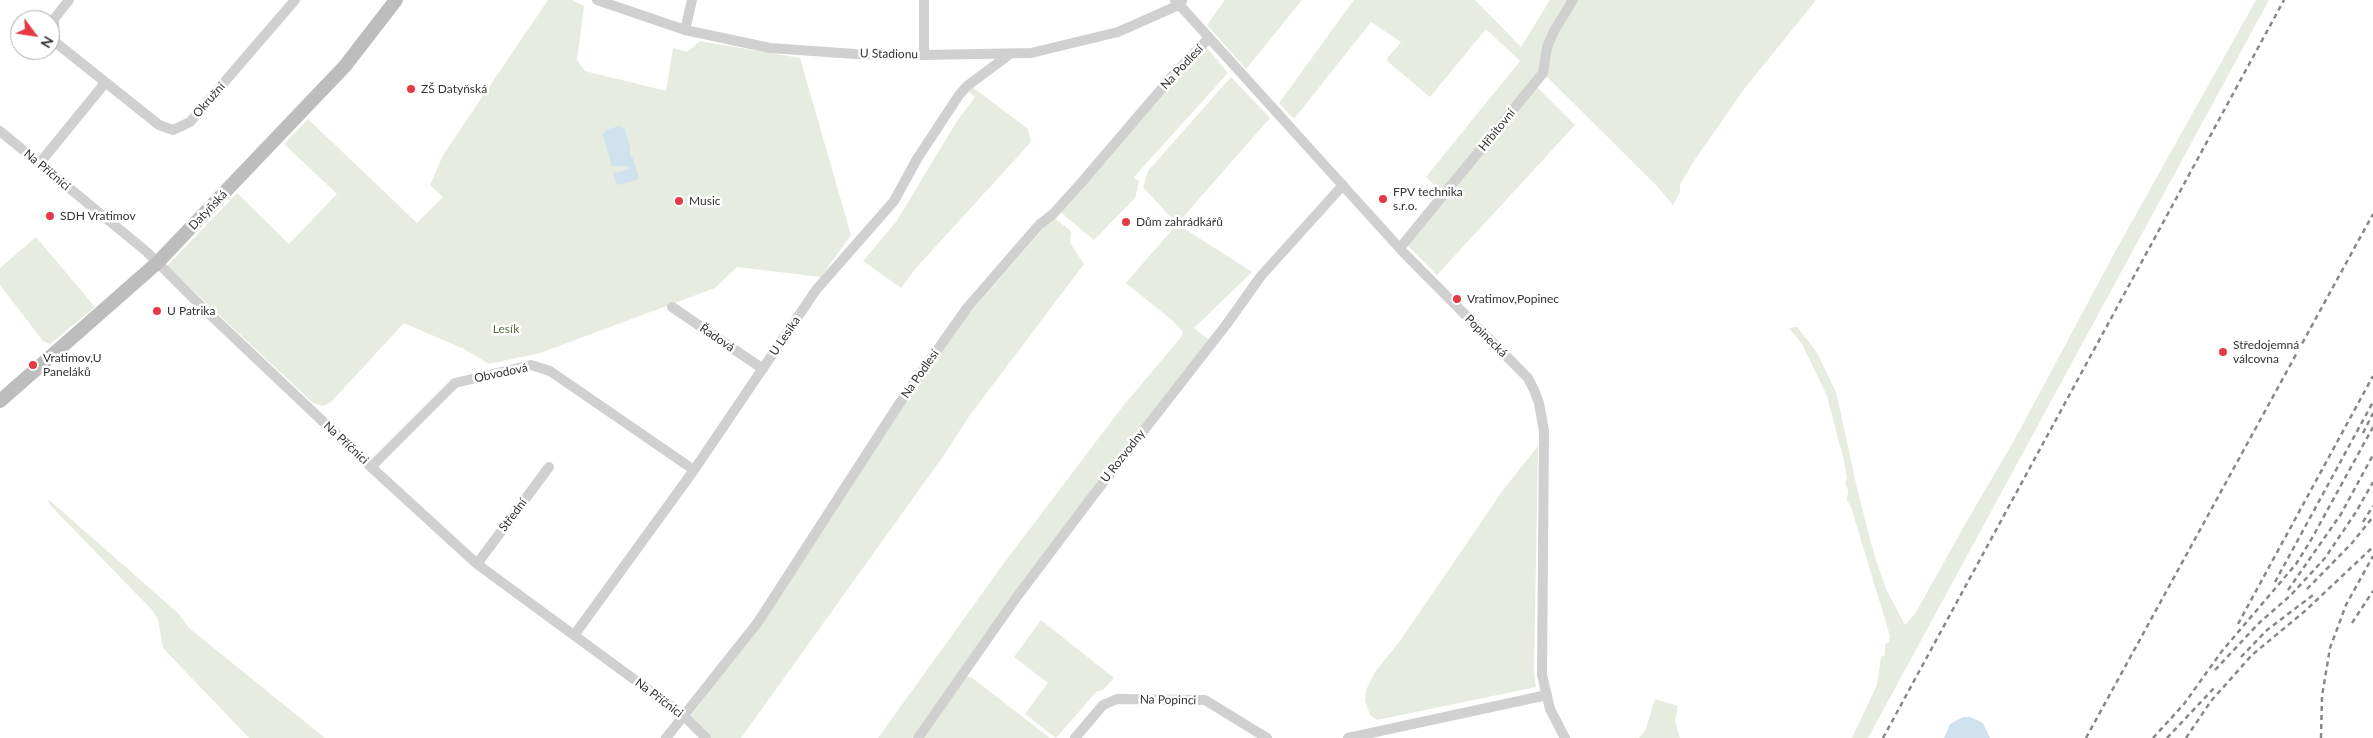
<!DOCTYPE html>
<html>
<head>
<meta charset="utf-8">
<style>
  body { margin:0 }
  #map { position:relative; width:2373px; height:738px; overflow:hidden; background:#fff; font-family:Lato,sans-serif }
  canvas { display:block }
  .north { position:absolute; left:10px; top:10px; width:50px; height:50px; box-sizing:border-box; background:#fff; border:1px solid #adadad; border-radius:50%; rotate:121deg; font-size:14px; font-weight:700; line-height:20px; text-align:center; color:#333 }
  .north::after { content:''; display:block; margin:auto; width:18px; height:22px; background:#e63946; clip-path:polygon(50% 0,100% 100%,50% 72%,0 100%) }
</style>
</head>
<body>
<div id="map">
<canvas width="2373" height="738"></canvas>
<div class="north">N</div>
</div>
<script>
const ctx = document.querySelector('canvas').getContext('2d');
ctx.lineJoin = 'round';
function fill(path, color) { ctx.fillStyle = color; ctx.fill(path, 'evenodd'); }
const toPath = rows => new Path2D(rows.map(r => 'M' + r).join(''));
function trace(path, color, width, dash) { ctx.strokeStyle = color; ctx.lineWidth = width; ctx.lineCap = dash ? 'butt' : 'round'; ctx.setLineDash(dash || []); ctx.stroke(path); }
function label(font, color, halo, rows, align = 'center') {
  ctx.font = font + ' Lato,sans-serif'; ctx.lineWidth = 5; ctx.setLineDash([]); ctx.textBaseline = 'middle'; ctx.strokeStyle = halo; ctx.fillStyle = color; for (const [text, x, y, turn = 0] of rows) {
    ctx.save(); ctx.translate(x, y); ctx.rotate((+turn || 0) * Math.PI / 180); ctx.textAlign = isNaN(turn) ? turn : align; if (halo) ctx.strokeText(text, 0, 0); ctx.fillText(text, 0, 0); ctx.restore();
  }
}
const green = toPath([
  [548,0,572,0,584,6,577,60,585,71,666,91,673,48,687,52,700,41,800,58,851,235,821,277,737,267,715,288,540,353,489,364,464,349,404,323,331,402,323,406,313,403,167,266,237,193,289,244,337,194,284,144,308,119,417,223,443,197,430,185,443,155],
  [1225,0,1302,0,1246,69,1207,25],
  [1354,0,1475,0,1521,47,1550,0,1816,0,1745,88,1696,158,1680,184,1680,192,1673,205,1656,185,1545,75,1443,193,1426,177,1520,61,1486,29,1430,97,1386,60,1401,42,1371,22,1294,119,1279,103],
  [2256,0,2269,0,1868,738,1852,738,1877,685,1881,657,1885,655,1885,644,1889,642,1890,636,1851,507,1847,500,1848,490,1845,483,1847,478,1844,461,1827,396,1802,344,1789,328,1797,327,1816,351,1836,392,1857,488,1874,554,1886,589,1905,625,1915,614,1967,521,2016,437,2116,250],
  [1206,47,1228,73,1134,177,1139,182,1135,198,1094,240,1059,211,1179,75],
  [1231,77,1270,118,1177,224,1252,272,1194,328,1209,340,912,738,878,738,1004,563,1123,406,1182,336,1183,332,1173,321,1126,283,1177,224,1143,187,1148,171],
  [971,86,1028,129,1031,142,916,268,901,288,863,261,896,222,957,121,975,97,967,90],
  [1537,87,1575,125,1437,275,1408,246],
  [1053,217,1071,231,1070,243,1084,264,970,415,944,455,741,738,711,738,690,717,758,626,883,434,968,315],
  [36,237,95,307,50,344,43,341,0,285,0,268],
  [1538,446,1534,672,1536,687,1377,720,1370,715,1365,701,1366,690,1375,672,1400,641,1503,490],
  [48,499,178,613,189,628,325,738,249,738,163,648,158,620,153,611,50,505],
  [1041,620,1114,678,1103,690,1097,691,1056,738,1025,714,1048,683,1014,657],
  [964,677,971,677,1050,738,921,738],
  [1655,699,1678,706,1675,721,1680,738,1639,738,1646,729]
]);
const water = toPath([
  [619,126,625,129,630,148,630,155,633,158,639,179,617,185,613,173,629,169,628,166,612,167,603,135,606,130],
  [1963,717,1970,717,1983,723,1990,738,1944,738,1950,724]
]);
const minor = toPath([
  [69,0,54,19,55,42,159,125,173,130,190,122,295,0],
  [597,0,685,30,770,48,855,54,924,55,1031,53,1118,32,1179,5,1182,1],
  [924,0,924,55],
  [1175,0,1403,252,1528,378,1534,390,1539,403,1544,431,1542,675,1550,709,1565,738],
  [685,30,692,0],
  [0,131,147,252,201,306,371,467,477,564,684,716,706,738],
  [39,164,105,83],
  [1400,248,1543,73,1547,47,1554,31,1573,0],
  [672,307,763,369],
  [371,467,455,383,531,365,550,371,694,470],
  [477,564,549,467],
  [575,634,694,470,816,290,894,201,917,159,959,95,967,86,1010,54],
  [666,738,758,622,899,404,967,308,1039,225,1053,214,1081,183,1175,73,1209,38],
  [918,738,1016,598,1092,497,1226,325,1261,276,1343,185],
  [1075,738,1103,705,1117,699,1205,700,1267,738],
  [1348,738,1547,695]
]);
const secondary = toPath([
  [0,401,157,263,345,66,396,0]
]);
const rail = toPath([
  [2363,433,2373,413],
  [2363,522,2373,506],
  [2275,582,2373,402],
  [2307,589,2352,543,2373,517],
  [2288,590,2341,514,2373,455],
  [2352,623,2373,591],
  [2238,624,2373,376],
  [2241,657,2267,630,2313,595],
  [2215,670,2259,623,2291,595,2325,558,2356,512,2373,482],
  [1883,738,2284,0],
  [2086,738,2373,214],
  [2153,738,2184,704,2222,651,2296,564,2311,540,2373,427],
  [2167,738,2215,687],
  [2186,738,2211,701,2252,655,2305,611,2373,547],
  [2321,738,2322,696,2330,648,2346,605,2373,556]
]);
const markers = [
  [411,89,5,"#e63946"],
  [1383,199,5,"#e63946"],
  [679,201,5,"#e63946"],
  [50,216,5,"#e63946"],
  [1126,222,5,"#e63946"],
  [1457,299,5,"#e63946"],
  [157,311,5,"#e63946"],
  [2223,352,5,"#e63946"],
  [33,365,5,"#e63946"]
];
const streetNames = [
  ["U Stadionu",889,54,1],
  ["Na Podlesí",1182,67,-47],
  ["Okružní",209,100,-49],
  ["Hřbitovní",1497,130,-51],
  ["Na Příčnici",47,170,40],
  ["Datyňská",208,210,-46],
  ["U Lesíka",785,336,-56],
  ["Popinecká",1486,336,45],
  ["Řadová",717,338,34],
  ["Obvodová",501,373,-12],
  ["Na Podlesí",920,374,-55],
  ["Na Příčnici",346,443,43],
  ["U Rozvodny",1123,456,-52],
  ["Střední",513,515,-53],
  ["Na Příčnici",659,698,37],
  ["Na Popinci",1168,700,1]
];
const poiNames = [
  ["ZŠ Datyňská",421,89],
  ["FPV technika",1393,192],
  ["s.r.o.",1393,206],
  ["Music",689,201],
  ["SDH Vratimov",60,216],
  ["Dům zahrádkářů",1136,222],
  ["Vratimov,Popinec",1467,299],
  ["U Patrika",167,311],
  ["Středojemná",2233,345],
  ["válcovna",2233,359],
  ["Vratimov,U",43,358],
  ["Paneláků",43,372]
];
const parkNames = [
  ["Lesík",506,329]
];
fill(green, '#e6ecdf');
fill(water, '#cfe2ee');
trace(minor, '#d0d0d0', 10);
trace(secondary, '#bdbdbd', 14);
trace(rail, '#888', 2.5, [5, 4]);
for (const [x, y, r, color] of markers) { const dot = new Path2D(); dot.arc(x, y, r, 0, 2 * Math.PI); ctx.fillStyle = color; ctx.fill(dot); trace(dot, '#fff', 2); }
label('12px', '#333', '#fff', streetNames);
label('12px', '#333', '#fff', poiNames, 'left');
label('12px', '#56703f', '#fff', parkNames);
</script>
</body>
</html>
